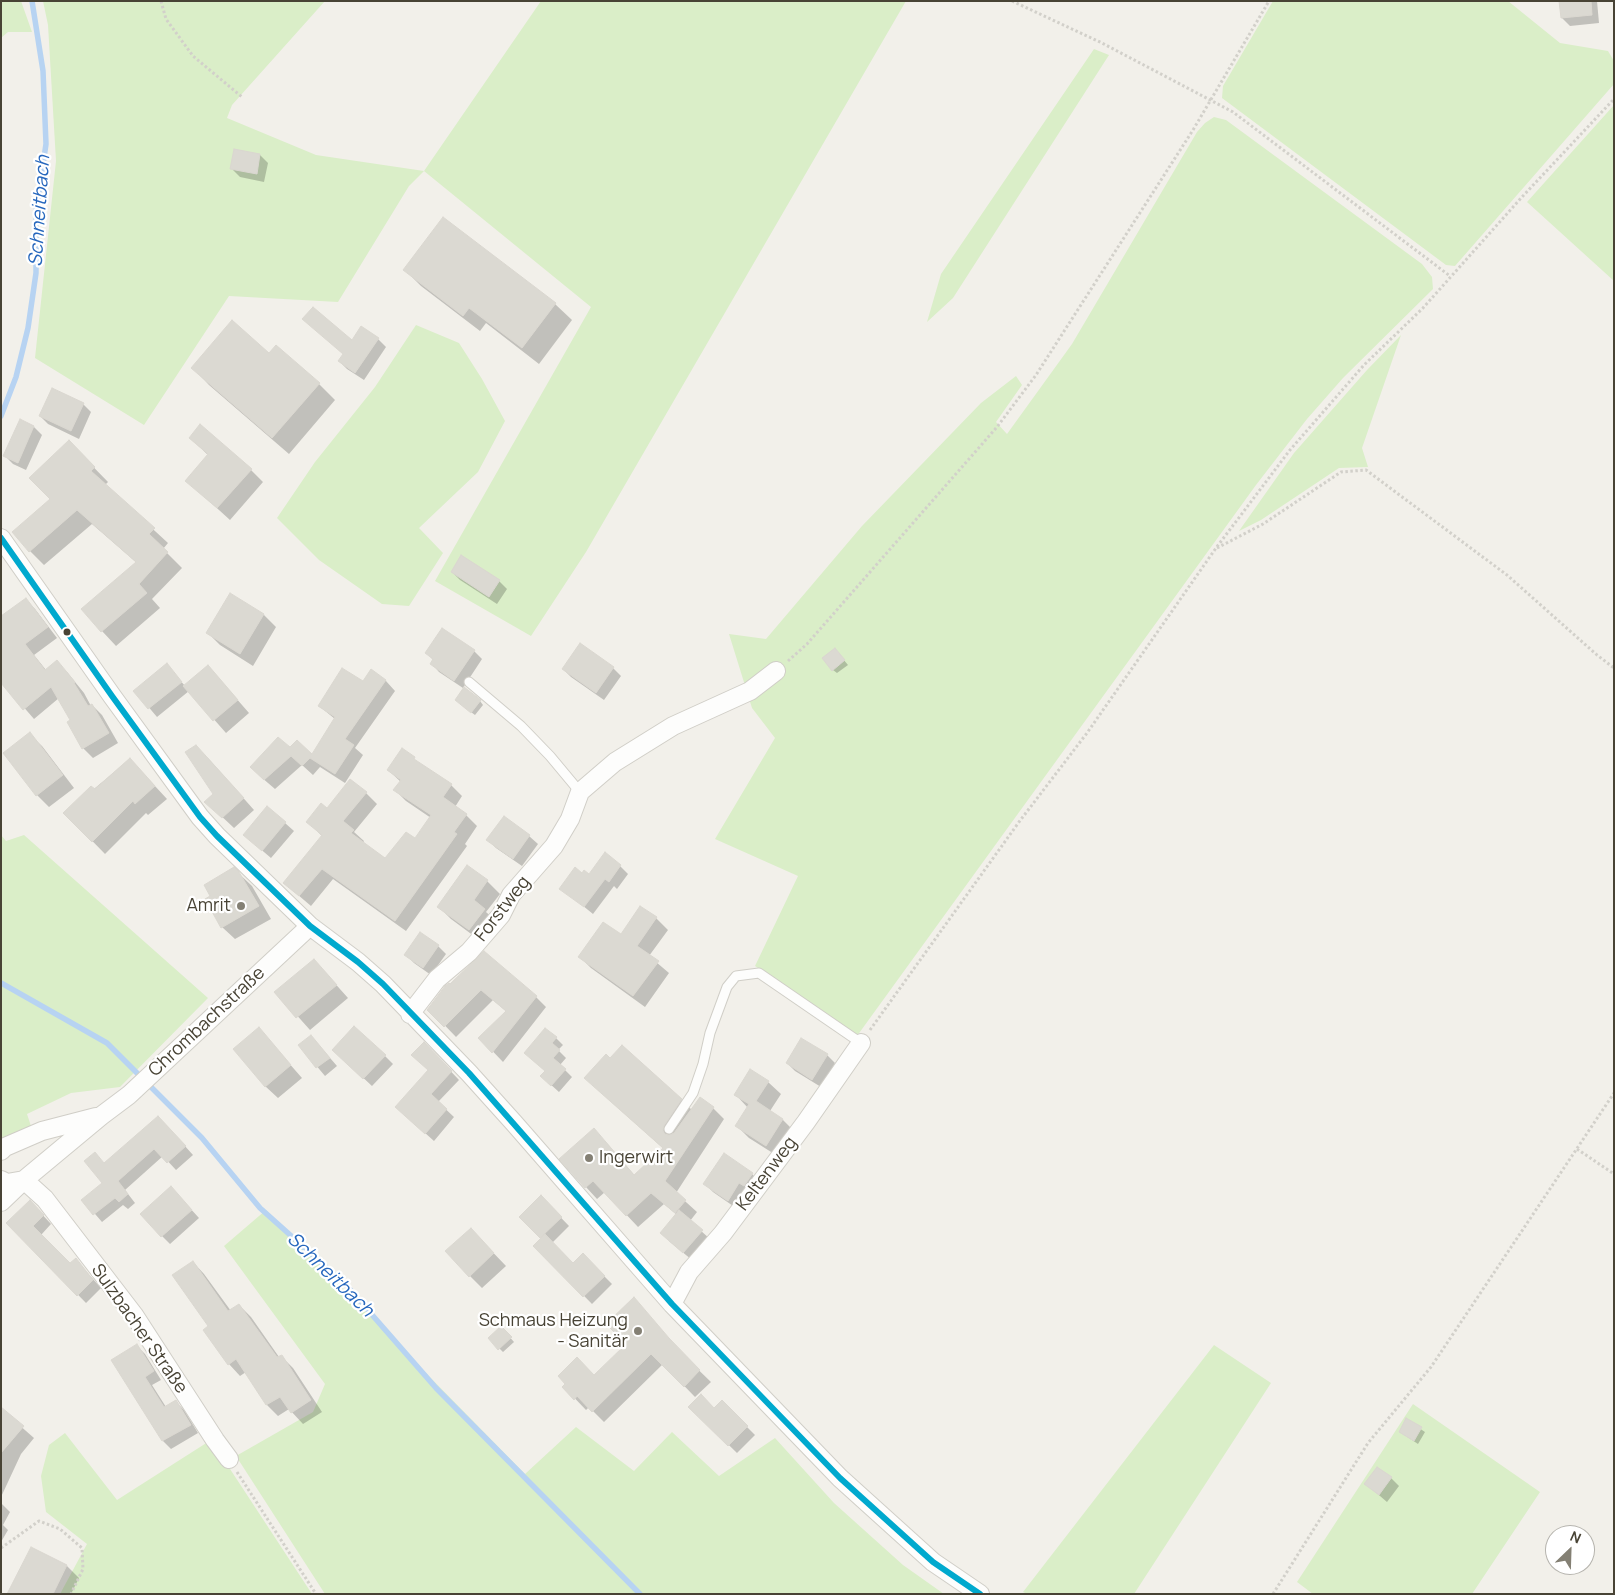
<!DOCTYPE html>
<html>
<head>
<meta charset="utf-8">
<style>
  body { margin:0 }
  #map { position:relative; width:1615px; height:1595px; overflow:hidden; background:#f2f0ea; font-family:Manrope,sans-serif }
  canvas { display:block }
  .frame { position:absolute; inset:0; border:2px solid #484335; pointer-events:none }
  .north { position:absolute; left:1545px; top:1525px; width:50px; height:50px; box-sizing:border-box; background:#fff; border:1px solid #b6b4ae; border-radius:50%; rotate:24deg; font-size:14px; font-weight:700; line-height:20px; text-align:center; color:#484335 }
  .north::after { content:''; display:block; margin:auto; width:18px; height:22px; background:#848074; clip-path:polygon(50% 0,100% 100%,50% 72%,0 100%) }
</style>
</head>
<body>
<div id="map">
<canvas width="1615" height="1595"></canvas>
<div class="frame"></div>
<div class="north">N</div>
</div>
<script>
const ctx = document.querySelector('canvas').getContext('2d');
ctx.lineJoin = 'round';
function fill(path, color) { ctx.fillStyle = color; ctx.fill(path, 'evenodd'); }
const toPath = rows => new Path2D(rows.map(r => 'M' + r).join(''));
function trace(path, color, width, dash) { ctx.strokeStyle = color; ctx.lineWidth = width; ctx.lineCap = dash ? 'butt' : 'round'; ctx.setLineDash(dash || []); ctx.stroke(path); }
function label(font, color, halo, rows, align = 'center') {
  ctx.font = font + ' Manrope,sans-serif'; ctx.lineWidth = 4.5; ctx.setLineDash([]); ctx.textBaseline = 'middle'; ctx.strokeStyle = halo; ctx.fillStyle = color; for (const [text, x, y, turn = 0] of rows) {
    ctx.save(); ctx.translate(x, y); ctx.rotate((+turn || 0) * Math.PI / 180); ctx.textAlign = isNaN(turn) ? turn : align; if (halo) ctx.strokeText(text, 0, 0); ctx.fillText(text, 0, 0); ctx.restore();
  }
}
const green = toPath([
  [1,1,21,1,32,32,8,32,1,38],
  [43,1,325,1,232,105,227,118,316,155,424,171,541,1,906,1,586,552,531,636,435,581,591,307,424,171,409,186,338,302,229,296,144,425,35,358,56,161,48,25],
  [1273,1,1508,1,1560,43,1608,51,1614,61,1614,84,1455,266,1446,265,1222,98,1223,86],
  [1094,49,1109,55,953,298,927,322,941,274],
  [1614,105,1614,281,1527,202],
  [1214,117,1226,120,1422,264,1432,277,1433,289,1343,378,1307,419,1256,485,857,1036,755,966,798,876,715,839,775,738,752,708,729,634,766,639,862,526,981,403,1016,376,1022,385,996,422,1007,434,1072,344,1197,132,1205,123],
  [416,325,459,343,482,379,505,421,478,472,419,528,443,553,409,606,382,604,319,560,277,518,315,462,375,387],
  [1401,335,1362,448,1368,467,1339,468,1261,520,1239,531,1294,453,1367,370],
  [1,835,6,841,24,835,208,998,120,1087,71,1093,27,1114,31,1126,1,1143],
  [266,1210,525,1474,576,1427,634,1471,672,1432,719,1476,775,1438,834,1503,903,1565,944,1594,325,1594,236,1456,313,1412,325,1384,224,1246],
  [1214,1345,1271,1383,1134,1594,1027,1594,1023,1592],
  [1413,1404,1540,1492,1472,1594,1313,1594,1297,1582],
  [65,1433,117,1500,211,1440,312,1594,60,1594,87,1544,46,1512,41,1476,49,1445]
]);
const shadow = toPath([
  [1561,1,1597,1,1599,23,1570,26,1562,18],
  [260,155,268,163,264,182,240,177,232,169],
  [405,270,555,304,572,320,539,364,486,323,480,331,421,286],
  [378,339,386,347,364,380,347,369,339,361,352,342],
  [193,368,319,384,335,400,289,454,209,385],
  [83,404,91,412,79,439,48,424,40,416],
  [20,421,34,427,42,435,26,470,13,464,5,456],
  [190,438,251,470,263,482,230,520,186,480,208,455],
  [69,442,108,482,105,485,168,543,163,549,182,568,152,599,160,608,116,646,102,631,137,563,92,524,44,565,30,551,52,499],
  [452,572,499,581,507,589,497,604,460,580],
  [230,595,264,615,276,627,253,666,220,645,208,633],
  [26,600,35,609,57,638,34,655,46,670,67,672,84,693,91,706,92,705,102,715,118,743,93,758,83,748,72,721,59,698,34,719,1,681],
  [474,651,482,659,463,688,439,672,431,663,433,660,427,653],
  [838,653,848,665,837,673,833,670],
  [167,665,185,686,208,666,249,713,226,733,189,691,157,717,135,691],
  [613,668,621,676,604,700,571,677,563,669],
  [371,671,386,681,395,691,355,748,363,755,345,783,320,767,313,775,302,765,275,789,261,777,290,749,312,756,335,719,319,706,363,683],
  [480,701,483,705,475,715,460,704],
  [29,734,42,746,74,788,49,807,37,795],
  [402,750,422,766,451,785,462,796,455,807,466,815,477,826,465,844,467,846,406,931,333,879,311,906,284,883,322,836,308,822,327,810,366,793,377,804,354,832,364,841,363,843,386,859,415,840,431,818,406,801,395,790,401,782,388,770],
  [207,757,254,810,234,828,217,812],
  [130,759,167,799,148,815,146,813,105,854,65,813],
  [267,807,294,831,271,858,244,835],
  [529,836,538,844,522,866,496,848,488,840],
  [467,866,487,881,500,894,486,912,497,922,482,942,451,919,439,907],
  [620,866,628,874,617,889,614,886,593,914,561,888,589,875],
  [234,869,252,886,271,919,235,939,222,927,212,897],
  [656,918,668,930,649,956,669,973,645,1007,591,968,580,957],
  [438,946,446,954,431,975,414,963,406,955],
  [314,960,348,998,310,1030,276,992],
  [449,985,536,997,546,1007,503,1062,480,1038,507,1012,493,1000,456,1037,429,1009],
  [259,1029,302,1078,278,1098,265,1086],
  [311,1036,337,1066,325,1076,299,1045],
  [556,1038,563,1045,558,1050,566,1058,560,1065,572,1077,559,1092,549,1083,546,1071,533,1060],
  [424,1043,459,1080,438,1102,454,1117,434,1141,405,1115,429,1070],
  [827,1055,835,1063,821,1087,795,1071,787,1063],
  [385,1056,393,1064,372,1086,342,1058],
  [768,1082,781,1094,770,1111,783,1120,795,1132,779,1157,749,1138,737,1126,748,1108,736,1095],
  [597,1089,681,1100,692,1110,713,1108,724,1119,676,1193,697,1212,690,1221,710,1239,692,1260,669,1241,677,1215,664,1204,638,1227,605,1192,597,1199,586,1187,605,1141,635,1176,664,1149],
  [166,1125,193,1155,176,1170,163,1156,125,1190,135,1203,128,1209,123,1205,102,1222,83,1200,104,1183,105,1164],
  [752,1174,760,1182,736,1208,713,1192,705,1184],
  [179,1196,199,1218,170,1244,162,1236],
  [541,1197,569,1226,552,1243,573,1265,583,1255,612,1284,592,1304,535,1246,542,1238,521,1217],
  [38,1210,51,1224,41,1235,70,1265,76,1260,101,1288,86,1303,8,1223],
  [483,1242,506,1266,482,1288,470,1276],
  [193,1262,204,1274,231,1311,239,1305,251,1317,279,1357,281,1356,293,1368,322,1412,303,1424,289,1409,278,1416,267,1405,246,1372,240,1376,229,1364,210,1326],
  [501,1327,514,1342,503,1352,489,1338],
  [627,1344,679,1351,711,1382,695,1397,663,1364,604,1422,589,1407,586,1410,564,1387,594,1376],
  [137,1346,145,1354,161,1380,152,1385,166,1407,176,1402,184,1410,198,1433,171,1449,163,1441,112,1360],
  [722,1402,755,1435,737,1453,690,1407,714,1409],
  [1,1409,34,1438,21,1454,1,1497],
  [1407,1420,1425,1432,1418,1444,1400,1432],
  [1391,1478,1399,1486,1387,1502,1366,1484],
  [1,1503,10,1512,3,1525,8,1530,1,1542],
  [32,1548,67,1566,79,1578,71,1594,8,1594]
]);
const stream = toPath([
  [1,416,16,377,28,328,36,273,36,212,46,144,43,71,32,1],
  [1,983,107,1043,202,1138,260,1208,346,1285,436,1388,640,1594]
]);
const building = toPath([
  [1559,1,1591,1,1592,15,1561,18,1559,1],
  [234,149,260,154,257,174,230,169,234,149],
  [443,217,556,303,522,348,469,308,463,316,403,270,443,217],
  [313,307,352,340,361,326,379,338,355,373,338,361,343,354,302,319,313,307],
  [232,320,269,353,276,345,320,383,272,438,191,368,232,320],
  [52,388,84,403,71,431,39,416,52,388],
  [20,419,34,426,18,463,3,456,20,419],
  [200,424,252,469,217,508,185,481,208,454,189,438,200,424],
  [69,440,95,467,91,471,155,528,149,534,168,552,139,584,147,593,101,632,81,609,136,562,77,510,29,552,12,532,50,499,29,478,69,440],
  [461,555,500,580,489,597,451,572,461,555],
  [230,593,264,614,240,654,206,633,230,593],
  [26,598,48,627,25,644,45,670,57,660,75,682,74,683,88,706,92,704,109,733,82,749,67,722,70,720,51,687,23,710,1,683,1,616,26,598],
  [442,628,475,650,454,681,430,664,433,659,425,653,442,628],
  [580,643,614,667,596,693,562,669,580,643],
  [835,648,845,660,832,671,822,658,835,648],
  [167,663,182,682,148,709,133,691,167,663],
  [208,665,238,700,213,721,183,686,208,665],
  [342,668,363,681,371,669,386,680,345,739,354,745,335,774,310,758,302,766,291,756,264,780,250,767,278,737,290,747,297,740,312,754,335,717,318,706,342,668],
  [464,687,481,700,471,713,455,700,464,687],
  [30,732,63,775,36,796,3,753,30,732],
  [196,745,244,798,222,818,204,802,213,794,185,752,196,745],
  [402,748,415,757,414,759,452,784,443,797,467,814,454,832,457,834,395,921,322,869,299,896,283,883,322,835,306,822,321,803,327,808,350,779,367,792,343,821,354,830,351,833,385,858,406,832,415,838,431,815,393,790,401,780,387,770,402,748],
  [130,758,155,786,135,804,133,801,92,842,63,813,91,786,95,789,130,758],
  [267,806,286,822,262,851,243,835,267,806],
  [504,816,530,835,513,859,486,840,504,816],
  [605,852,621,865,609,882,605,879,584,907,559,889,575,867,582,873,584,870,589,874,605,852],
  [467,865,488,880,474,900,485,909,469,930,437,907,467,865],
  [234,867,239,872,259,906,221,928,205,899,210,896,204,885,234,867],
  [640,906,657,917,637,946,659,961,633,996,578,957,603,922,621,934,640,906],
  [420,932,439,945,423,968,404,955,420,932],
  [484,951,537,996,492,1053,478,1038,506,1011,481,990,444,1027,427,1010,445,986,449,983,450,984,484,951],
  [314,959,337,985,296,1018,274,992,314,959],
  [354,1026,386,1055,363,1079,332,1050,354,1026],
  [259,1027,291,1065,265,1087,233,1049,259,1027],
  [545,1028,557,1037,552,1043,560,1050,553,1058,566,1069,551,1086,540,1076,545,1071,524,1053,545,1028],
  [311,1035,330,1058,316,1068,298,1045,311,1035],
  [801,1038,828,1054,812,1080,786,1063,801,1038],
  [424,1042,452,1071,431,1094,447,1109,425,1134,395,1107,428,1070,411,1055,424,1042],
  [622,1045,682,1099,664,1126,663,1131,665,1134,669,1135,674,1133,700,1097,714,1107,665,1181,686,1200,675,1213,651,1193,626,1216,593,1181,585,1188,559,1159,594,1128,634,1175,663,1148,584,1078,606,1054,610,1058,622,1045],
  [750,1069,769,1081,756,1101,783,1119,766,1146,735,1126,749,1104,734,1095,750,1069],
  [158,1116,186,1146,167,1163,154,1149,118,1181,128,1194,119,1202,115,1198,93,1215,81,1200,102,1183,84,1161,95,1152,104,1163,158,1116],
  [724,1153,753,1173,744,1186,739,1183,728,1201,703,1184,724,1153],
  [171,1186,192,1210,161,1237,140,1214,171,1186],
  [541,1195,562,1217,540,1238,519,1217,541,1195],
  [30,1200,44,1215,33,1226,70,1263,76,1258,93,1280,77,1296,6,1223,30,1200],
  [679,1210,703,1230,683,1253,660,1233,679,1210],
  [471,1228,494,1253,469,1277,445,1251,471,1228],
  [545,1234,573,1263,583,1253,605,1276,583,1297,533,1246,545,1234],
  [193,1261,228,1311,239,1304,277,1357,282,1355,311,1400,291,1413,280,1397,266,1405,236,1359,228,1365,203,1330,208,1326,172,1275,193,1261],
  [634,1297,669,1338,700,1370,684,1387,651,1354,592,1412,577,1396,574,1400,562,1387,565,1384,558,1376,577,1357,594,1375,626,1344,606,1324,634,1297],
  [501,1326,512,1337,498,1350,488,1338,501,1326],
  [137,1344,154,1371,145,1377,164,1407,176,1400,191,1425,162,1441,111,1360,137,1344],
  [701,1394,714,1408,722,1400,748,1426,728,1446,688,1407,701,1394],
  [1,1407,24,1426,1,1453,1,1407],
  [1406,1418,1422,1427,1414,1441,1399,1432,1406,1418],
  [1377,1467,1392,1477,1379,1495,1364,1484,1377,1467],
  [31,1547,67,1565,53,1594,7,1594,31,1547]
]);
const path = toPath([
  [161,1,166,19,193,56,242,97],
  [1012,1,1102,43,1233,112,1450,276],
  [1217,548,1263,524,1341,472,1366,470,1507,575,1597,655,1614,668],
  [788,661,807,644,997,427,1036,375,1193,130,1269,1],
  [870,1030,1019,822,1087,733,1216,548,1290,450,1364,365,1423,308,1522,197,1614,99],
  [1577,1149,1614,1174],
  [237,1472,316,1594],
  [1,1548,39,1521,60,1529,82,1548,83,1569,71,1594],
  [1273,1594,1368,1443,1431,1367,1614,1093]
]);
const lane = toPath([
  [469,682,521,726,550,756,580,792],
  [669,1129,693,1093,703,1064,710,1033,727,987,736,976,759,973,861,1043]
]);
const street = toPath([
  [1,538,112,696,200,817,217,836,310,926,358,962,383,984,469,1073,514,1123,672,1304,840,1478,933,1562,980,1594],
  [410,1014,437,979,469,952,501,915,511,895,554,846,570,819,580,792,615,762,673,726,750,691,776,671],
  [1,1151,5,1147,42,1131,96,1117],
  [1,1180,7,1183,24,1180,101,1116,129,1095,310,926],
  [1,1202,24,1180,45,1199,134,1315,215,1440,229,1459],
  [672,1304,689,1272,723,1233,806,1122,861,1043]
]);
const bus1 = toPath([
  [1,538,112,696,200,817,217,836,310,926,358,962,383,984,469,1073,672,1304,840,1478,933,1562,980,1594]
]);
const markers = [
  [67,632,4.5,"#484335"],
  [241,906,5,"#848074"],
  [589,1158,5,"#848074"],
  [638,1331,5,"#848074"]
];
const poiNames = [
  ["Amrit",231,906],
  ["Ingerwirt",599,1158,"left"],
  ["Schmaus Heizung",628,1321],
  ["- Sanitär",628,1342]
];
const streetNames = [
  ["Forstweg",503,909,-52],
  ["Chrombachstraße",207,1022,-43],
  ["Keltenweg",767,1174,-53],
  ["Sulzbacher Straße",139,1329,55]
];
const waterNames = [
  ["Schneitbach",40,211,-86],
  ["Schneitbach",330,1275,44]
];
fill(green, '#daeec8');
fill(shadow, '#0003');
trace(stream, '#b7d3f2', 5.5);
fill(building, '#dbd9d2');
trace(building, '#dad7d0', 1);
trace(lane, '#d0cec7', 11);
trace(street, '#d0cec7', 20);
trace(path, '#d2d0ca', 3, [2.5, 2.5]);
trace(lane, '#fdfdfc', 9);
trace(street, '#fdfdfc', 18);
trace(bus1, '#00a9ce', 6);
for (const [x, y, r, color] of markers) { const dot = new Path2D(); dot.arc(x, y, r, 0, 2 * Math.PI); ctx.fillStyle = color; ctx.fill(dot); trace(dot, '#fff', 2); }
label('18px', '#484335', '#fff', poiNames, 'right');
label('18px', '#484335', '#fff', streetNames);
label('italic 19px', '#2667bd', '#fff', waterNames);
</script>
</body>
</html>
